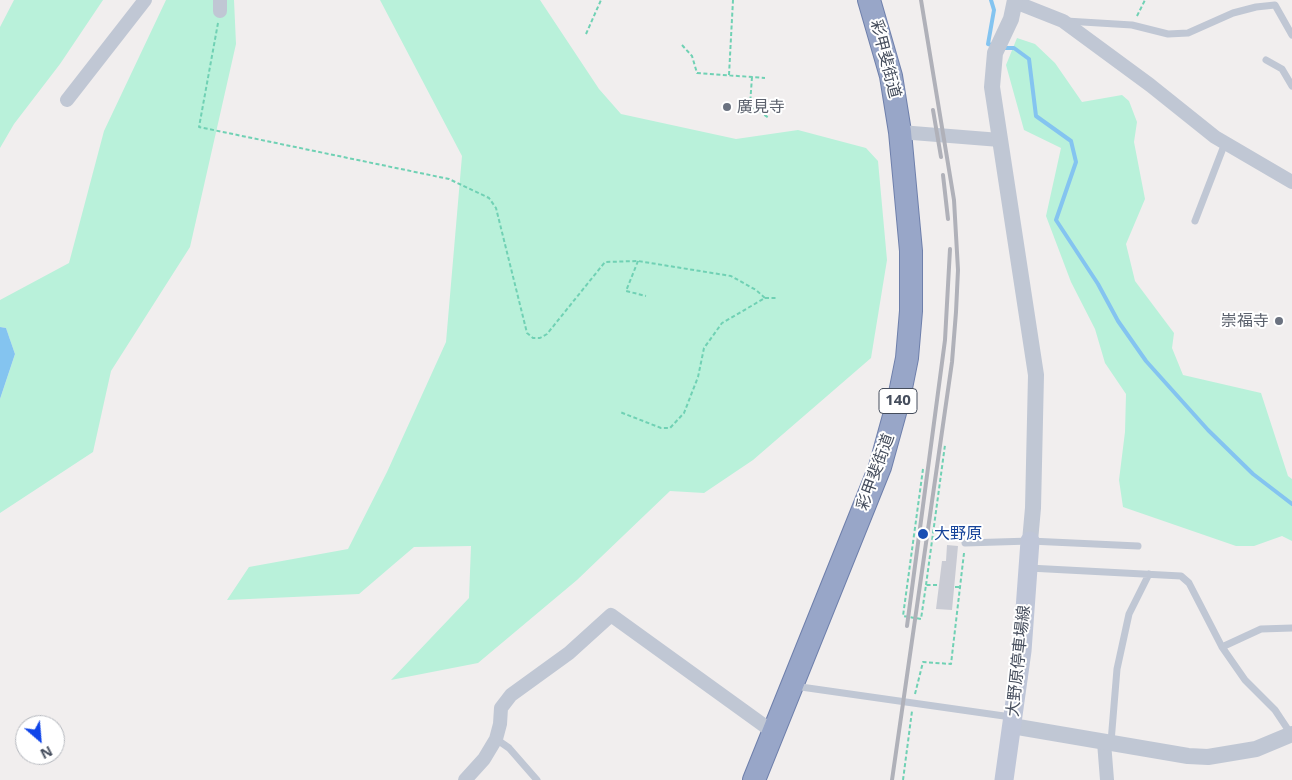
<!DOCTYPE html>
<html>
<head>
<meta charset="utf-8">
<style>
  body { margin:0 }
  #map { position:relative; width:1292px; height:780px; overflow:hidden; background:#f1eeee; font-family:"Open Sans",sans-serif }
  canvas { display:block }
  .north { position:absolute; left:15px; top:715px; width:50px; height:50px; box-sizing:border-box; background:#fff; border:1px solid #b5b8be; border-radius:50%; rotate:153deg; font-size:14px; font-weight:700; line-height:20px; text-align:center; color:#454d5c }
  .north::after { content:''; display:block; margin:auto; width:18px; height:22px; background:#0f44e9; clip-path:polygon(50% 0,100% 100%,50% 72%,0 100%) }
</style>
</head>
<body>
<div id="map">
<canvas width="1292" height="780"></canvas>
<div class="north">N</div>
</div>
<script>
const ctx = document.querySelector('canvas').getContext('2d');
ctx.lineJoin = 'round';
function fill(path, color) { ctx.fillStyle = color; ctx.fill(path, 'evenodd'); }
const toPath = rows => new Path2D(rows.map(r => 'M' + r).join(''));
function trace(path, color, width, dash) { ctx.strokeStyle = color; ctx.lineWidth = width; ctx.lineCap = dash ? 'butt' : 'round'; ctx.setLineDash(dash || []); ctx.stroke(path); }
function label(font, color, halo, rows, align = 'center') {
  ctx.font = font + ' "Open Sans","Noto Sans JP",sans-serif'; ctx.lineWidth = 4; ctx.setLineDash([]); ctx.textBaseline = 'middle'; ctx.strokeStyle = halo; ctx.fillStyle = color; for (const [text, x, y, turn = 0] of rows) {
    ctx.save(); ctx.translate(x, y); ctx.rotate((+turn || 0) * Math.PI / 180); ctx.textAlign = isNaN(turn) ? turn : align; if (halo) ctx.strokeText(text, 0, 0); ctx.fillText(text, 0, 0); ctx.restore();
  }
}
const green = toPath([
  [14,0,103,0,60,64,14,124,0,148,0,27],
  [166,0,234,0,236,44,190,247,111,371,93,452,0,513,0,399,15,354,6,328,0,327,0,300,69,263,104,131],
  [380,0,540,0,599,89,621,114,736,139,798,130,866,148,878,161,887,260,871,358,753,460,704,493,670,491,577,580,478,663,391,680,469,598,471,546,414,547,359,594,227,600,249,567,348,549,387,472,446,342,462,156],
  [1017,38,1035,44,1055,63,1082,102,1122,95,1129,101,1137,122,1134,142,1145,199,1126,244,1135,281,1174,333,1172,348,1183,375,1261,393,1288,476,1292,479,1292,541,1282,536,1254,546,1236,546,1123,507,1119,480,1125,432,1126,394,1105,363,1095,329,1071,282,1046,216,1061,148,1024,130,1006,65]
]);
const water = toPath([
  [0,327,6,328,15,354,0,399]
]);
const stream = toPath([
  [991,0,994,10,988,44,995,46],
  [1002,48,1014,48,1029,59,1036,116,1071,141,1076,162,1056,220,1098,284,1118,321,1146,361,1208,430,1253,474,1292,504]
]);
const building = toPath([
  [947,545,958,546,952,610,936,609,942,561,946,561]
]);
const path = toPath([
  [1137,16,1145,0],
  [218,23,199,127,449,179,489,198,496,208,527,333,533,338,540,338,547,334,605,262,638,261,731,276,756,290,765,298,722,323,704,348,698,377,684,413,670,428,661,428,620,412],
  [586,34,601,0],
  [682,45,692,56,697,73,765,78],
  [729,75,733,0],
  [752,77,750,105,769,118],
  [638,261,626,291,646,296],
  [765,298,776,298],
  [923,469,903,616,921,619,926,585,939,585],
  [926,585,945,445],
  [955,587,960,587],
  [915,694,923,662,951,664,964,553],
  [903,780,912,711]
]);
const service = toPath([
  [1066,21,1132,25,1168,34,1188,33,1233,13,1256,7,1275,5,1292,35],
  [1266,60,1282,69,1292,86],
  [1195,221,1225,143],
  [965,543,1030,541,1138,546],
  [1029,568,1181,576,1189,583,1222,647,1245,680,1275,710,1291,734],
  [1222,647,1261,629,1292,628],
  [794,686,1011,717],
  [496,739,509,748,537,780],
  [1111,742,1117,669,1129,614,1149,574]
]);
const minor = toPath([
  [1015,2,1063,21,1150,85,1215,137,1292,182],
  [220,11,220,0],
  [67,100,145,0],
  [900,132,1000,140],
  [1104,742,1107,780],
  [465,780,484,759,496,739,500,724,501,708,511,695,569,653,611,615,773,732]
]);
const tertiary = toPath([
  [1015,0,1011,19,995,53,992,87,1036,375,1033,508,1030,541],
  [1012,726,1188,756,1208,757,1256,749,1292,734]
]);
const secondary = toPath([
  [1004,780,1022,651,1030,541]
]);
const trunk = toPath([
  [754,780,880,467,899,398,907,358,911,311,911,251,900,132,891,76,869,0]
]);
const rail = toPath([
  [933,110,941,157],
  [943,175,948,219],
  [907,626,945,340,950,249],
  [892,780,952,362,956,312,958,270,954,200,921,0]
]);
const markers = [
  [727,107,5,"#6b7280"],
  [1279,321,5,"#6b7280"],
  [923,534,6,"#1a4fb4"]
];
const shields = [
  [898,401,38]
];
const shieldNames = [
  ["140",898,401]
];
const streetNames = [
  ["彩甲斐街道",885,59,76],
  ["彩甲斐街道",876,472,-70],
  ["大野原停車場線",1019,661,-84]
];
const worshipNames = [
  ["廣見寺",737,107],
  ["崇福寺",1269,321,"right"]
];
const transitNames = [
  ["大野原",934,534]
];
fill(green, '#b9f1da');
fill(water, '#84c4f0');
trace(stream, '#84c4f0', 4);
fill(building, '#c9cbd4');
trace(trunk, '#6e7fab', 24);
trace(path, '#70d1b4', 2, [4, 2.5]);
trace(service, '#c0c7d4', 7);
trace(minor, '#c0c7d4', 14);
trace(tertiary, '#c0c7d4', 16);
trace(secondary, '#bfc6d8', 19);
trace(trunk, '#98a6c8', 22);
trace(rail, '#b0b1b9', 4);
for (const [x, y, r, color] of markers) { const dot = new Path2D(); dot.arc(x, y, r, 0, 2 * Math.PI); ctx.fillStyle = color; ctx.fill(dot); trace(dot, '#fff', 2); }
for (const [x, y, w] of shields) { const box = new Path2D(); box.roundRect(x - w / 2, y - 12.5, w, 25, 4); ctx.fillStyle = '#fff'; ctx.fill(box); trace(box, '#454d5c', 1); }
label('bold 15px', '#454d5c', null, shieldNames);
label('16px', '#454d5c', '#fff', streetNames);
label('16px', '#5b616d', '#fff', worshipNames, 'left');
label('16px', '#164399', '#fff', transitNames, 'left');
</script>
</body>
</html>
